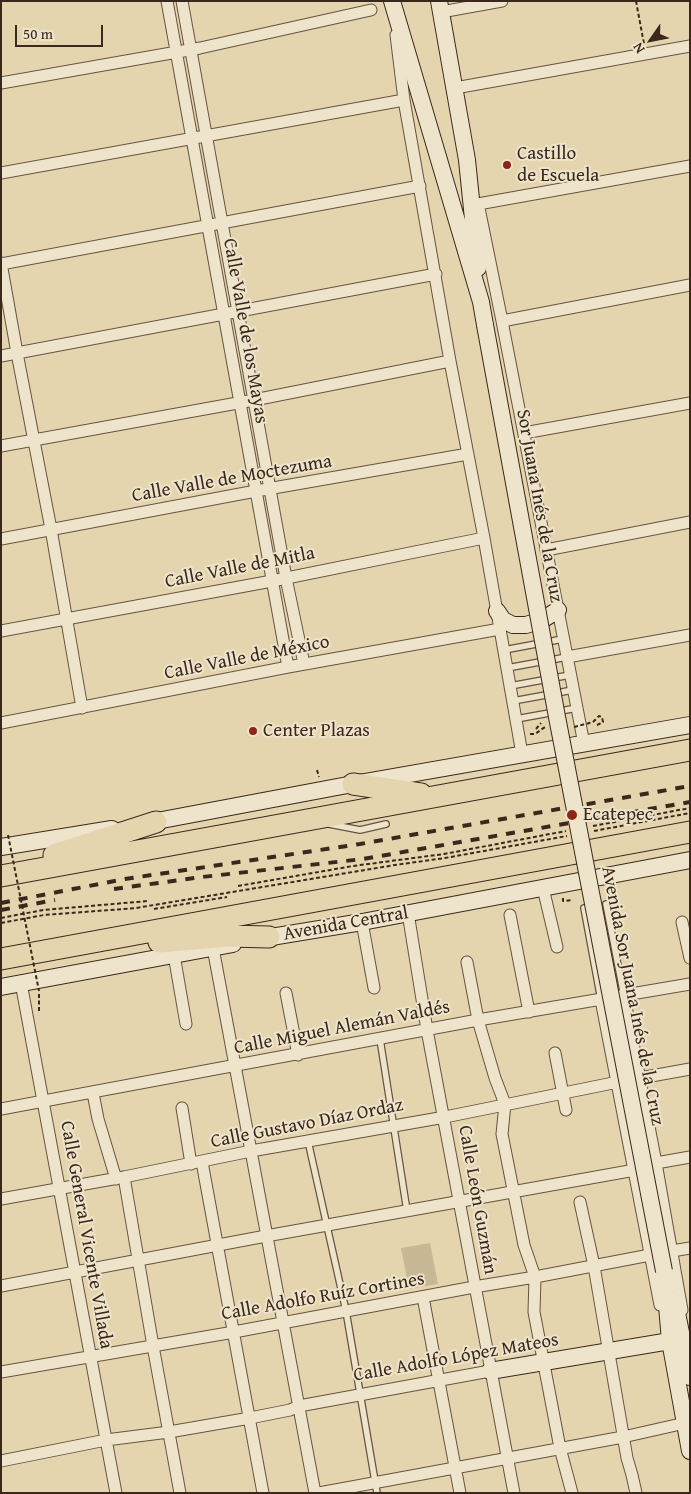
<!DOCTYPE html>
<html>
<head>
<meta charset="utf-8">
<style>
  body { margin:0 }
  #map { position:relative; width:691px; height:1494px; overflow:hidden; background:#e5d5af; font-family:"Gentium Book Plus",serif }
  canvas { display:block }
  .frame { position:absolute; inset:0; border:2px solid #3b281c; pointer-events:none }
  .north { position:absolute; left:626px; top:15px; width:50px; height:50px; -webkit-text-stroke:4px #eee4cb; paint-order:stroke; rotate:237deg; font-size:14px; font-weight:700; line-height:20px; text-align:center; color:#3b281c }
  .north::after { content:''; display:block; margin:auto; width:18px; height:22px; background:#3b281c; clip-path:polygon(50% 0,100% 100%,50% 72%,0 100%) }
  .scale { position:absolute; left:15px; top:25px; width:88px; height:22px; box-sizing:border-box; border:2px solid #3b281c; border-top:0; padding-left:6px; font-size:15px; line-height:18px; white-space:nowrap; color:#3b281c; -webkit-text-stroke:4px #eee4cb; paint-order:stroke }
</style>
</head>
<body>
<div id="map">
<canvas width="691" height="1494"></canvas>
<div class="frame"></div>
<div class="north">N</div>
<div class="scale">50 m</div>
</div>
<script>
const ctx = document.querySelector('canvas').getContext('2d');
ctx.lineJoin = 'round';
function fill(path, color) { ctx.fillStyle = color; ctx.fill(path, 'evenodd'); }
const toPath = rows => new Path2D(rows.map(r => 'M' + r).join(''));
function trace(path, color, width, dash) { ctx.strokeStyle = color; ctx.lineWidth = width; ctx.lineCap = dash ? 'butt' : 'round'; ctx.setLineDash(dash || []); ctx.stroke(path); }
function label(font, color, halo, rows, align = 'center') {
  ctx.font = font + ' "Gentium Book Plus",serif'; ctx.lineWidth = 4; ctx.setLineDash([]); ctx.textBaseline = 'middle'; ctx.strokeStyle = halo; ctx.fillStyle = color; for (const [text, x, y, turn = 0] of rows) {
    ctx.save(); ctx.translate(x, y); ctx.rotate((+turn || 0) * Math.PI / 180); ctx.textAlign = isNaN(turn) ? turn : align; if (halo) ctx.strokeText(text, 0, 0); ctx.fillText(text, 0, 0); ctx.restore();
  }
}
const green = toPath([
  [430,1243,438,1284,409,1289,401,1248]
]);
const path = toPath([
  [636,1,644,44],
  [593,722,599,716,602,717,603,722,595,726],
  [536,729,541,723],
  [530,734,535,734,545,727],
  [317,770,319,777],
  [593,826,690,808],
  [594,831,690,813],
  [238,886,353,866,444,854,566,831],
  [563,898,563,901,573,900],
  [154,909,227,897],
  [1,918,43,910,148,901],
  [1,923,44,915,136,908,395,865,445,858,567,836],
  [39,1011,39,993]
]);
const lane = toPath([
  [504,650,563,639],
  [507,668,567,657],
  [510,686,570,675],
  [513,701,573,690],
  [516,719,577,708],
  [329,824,360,830,386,824],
  [606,904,624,996],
  [584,908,601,1000],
  [380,1039,407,1211],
  [308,1141,346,1311,377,1493]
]);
const street = toPath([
  [167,1,288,667],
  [182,1,286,578,304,664],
  [441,12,502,1],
  [396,35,404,100,450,361,484,538,522,754],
  [1,83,200,48,371,10],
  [455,88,690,46],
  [1,173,404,100],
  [478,204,690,166],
  [479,208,502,321,584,744],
  [1,263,17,353,51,529,82,708],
  [1,264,420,186],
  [502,321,690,285],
  [1,356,436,274],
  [524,433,690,403],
  [1,446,254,400,450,361],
  [1,539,256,491,468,454],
  [546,550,690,522],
  [1,631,272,581,484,538],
  [567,657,690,635],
  [1,723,288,667,500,629],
  [543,888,557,947],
  [408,913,427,1030,514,1493],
  [510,915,529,1012],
  [362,922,374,988],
  [682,922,690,958],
  [213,948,315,1493],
  [174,955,186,1024],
  [467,962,478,1020,495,1078,505,1104,502,1134,524,1245,535,1277,534,1312,560,1448,572,1493],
  [21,983,116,1493],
  [286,993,298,1055],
  [624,996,656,1163,682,1310],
  [601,1000,660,1305],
  [555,1053,566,1110],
  [640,1078,690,1069],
  [93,1093,98,1119,116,1179],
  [182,1108,191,1164],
  [1,1109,478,1020,690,984],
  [202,1162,263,1493],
  [656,1163,690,1157],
  [124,1177,153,1346,180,1493],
  [1,1199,124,1177,251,1151,445,1117,618,1082],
  [580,1202,594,1266,627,1458,632,1475,636,1493],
  [672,1251,690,1248],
  [1,1286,266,1236,635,1170],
  [423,1297,460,1493],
  [1,1372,234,1332,474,1287,535,1277,650,1255],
  [1,1461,106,1440,169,1432,250,1418,290,1410,299,1406,490,1371],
  [319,1493,623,1437,685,1423]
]);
const secondary = toPath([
  [392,1,481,302,485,325],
  [439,1,467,160,478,268],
  [497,611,503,620,513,625,526,625,542,620,558,610],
  [146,823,353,784,690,725],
  [1,847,112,829],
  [259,939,362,922,690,860],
  [1,987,233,944],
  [664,1271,670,1341,690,1451],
  [675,1303,690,1377],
  [490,1371,670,1341]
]);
const highway = toPath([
  [353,784,421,794],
  [54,855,156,822],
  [1,876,690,750],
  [159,942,228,936,269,937],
  [1,959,690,832]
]);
const rail = toPath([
  [114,889,202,877,363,859,690,802],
  [1,903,125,879,360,844,690,786],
  [1,910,55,900]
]);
const pathBridge = toPath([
  [574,727,593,722],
  [8,835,39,991]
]);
const secondaryBridge = toPath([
  [485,325,557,717,664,1271]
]);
const markers = [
  [507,165,5,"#8f2418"],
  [253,731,5,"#8f2418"],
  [572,815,6,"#8f2418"]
];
const poiNames = [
  ["Castillo",517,154],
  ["de Escuela",517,176],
  ["Center Plazas",263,731],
  ["Ecatepec",583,815]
];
const streetNames = [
  ["Calle Valle de los Mayas",245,331,80],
  ["Calle Valle de Moctezuma",232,479,-10],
  ["Sor Juana Inés de la Cruz",539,506,80],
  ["Calle Valle de Mitla",240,568,-11],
  ["Calle Valle de México",247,658,-11],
  ["Avenida Central",346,924,-10],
  ["Avenida Sor Juana Inés de la Cruz",632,996,79],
  ["Calle Miguel Alemán Valdés",342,1028,-11],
  ["Calle Gustavo Díaz Ordaz",307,1124,-11],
  ["Calle León Guzmán",477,1200,80],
  ["Calle General Vicente Villada",86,1235,80],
  ["Calle Adolfo Ruíz Cortines",323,1297,-10],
  ["Calle Adolfo López Mateos",456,1358,-10]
];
fill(green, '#c8b896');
trace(lane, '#665341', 8);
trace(street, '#665341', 13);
trace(secondary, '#3b281c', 18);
trace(highway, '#3b281c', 23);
trace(path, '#3b281c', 2, [4, 2.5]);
trace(lane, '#eee4cb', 5.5);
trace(street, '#eee4cb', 11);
trace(secondary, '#eee4cb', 16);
trace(highway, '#e5d5af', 21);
trace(rail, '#3b281c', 4, [9, 9]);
trace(secondaryBridge, '#3b281c', 18, []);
trace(pathBridge, '#3b281c', 2, [4, 2.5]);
trace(secondaryBridge, '#eee4cb', 16);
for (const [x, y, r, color] of markers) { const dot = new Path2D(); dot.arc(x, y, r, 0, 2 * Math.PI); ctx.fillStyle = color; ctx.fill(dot); trace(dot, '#eee4cb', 2); }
label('19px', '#3b281c', '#eee4cb', poiNames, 'left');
label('19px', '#3b281c', '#eee4cb', streetNames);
</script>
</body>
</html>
